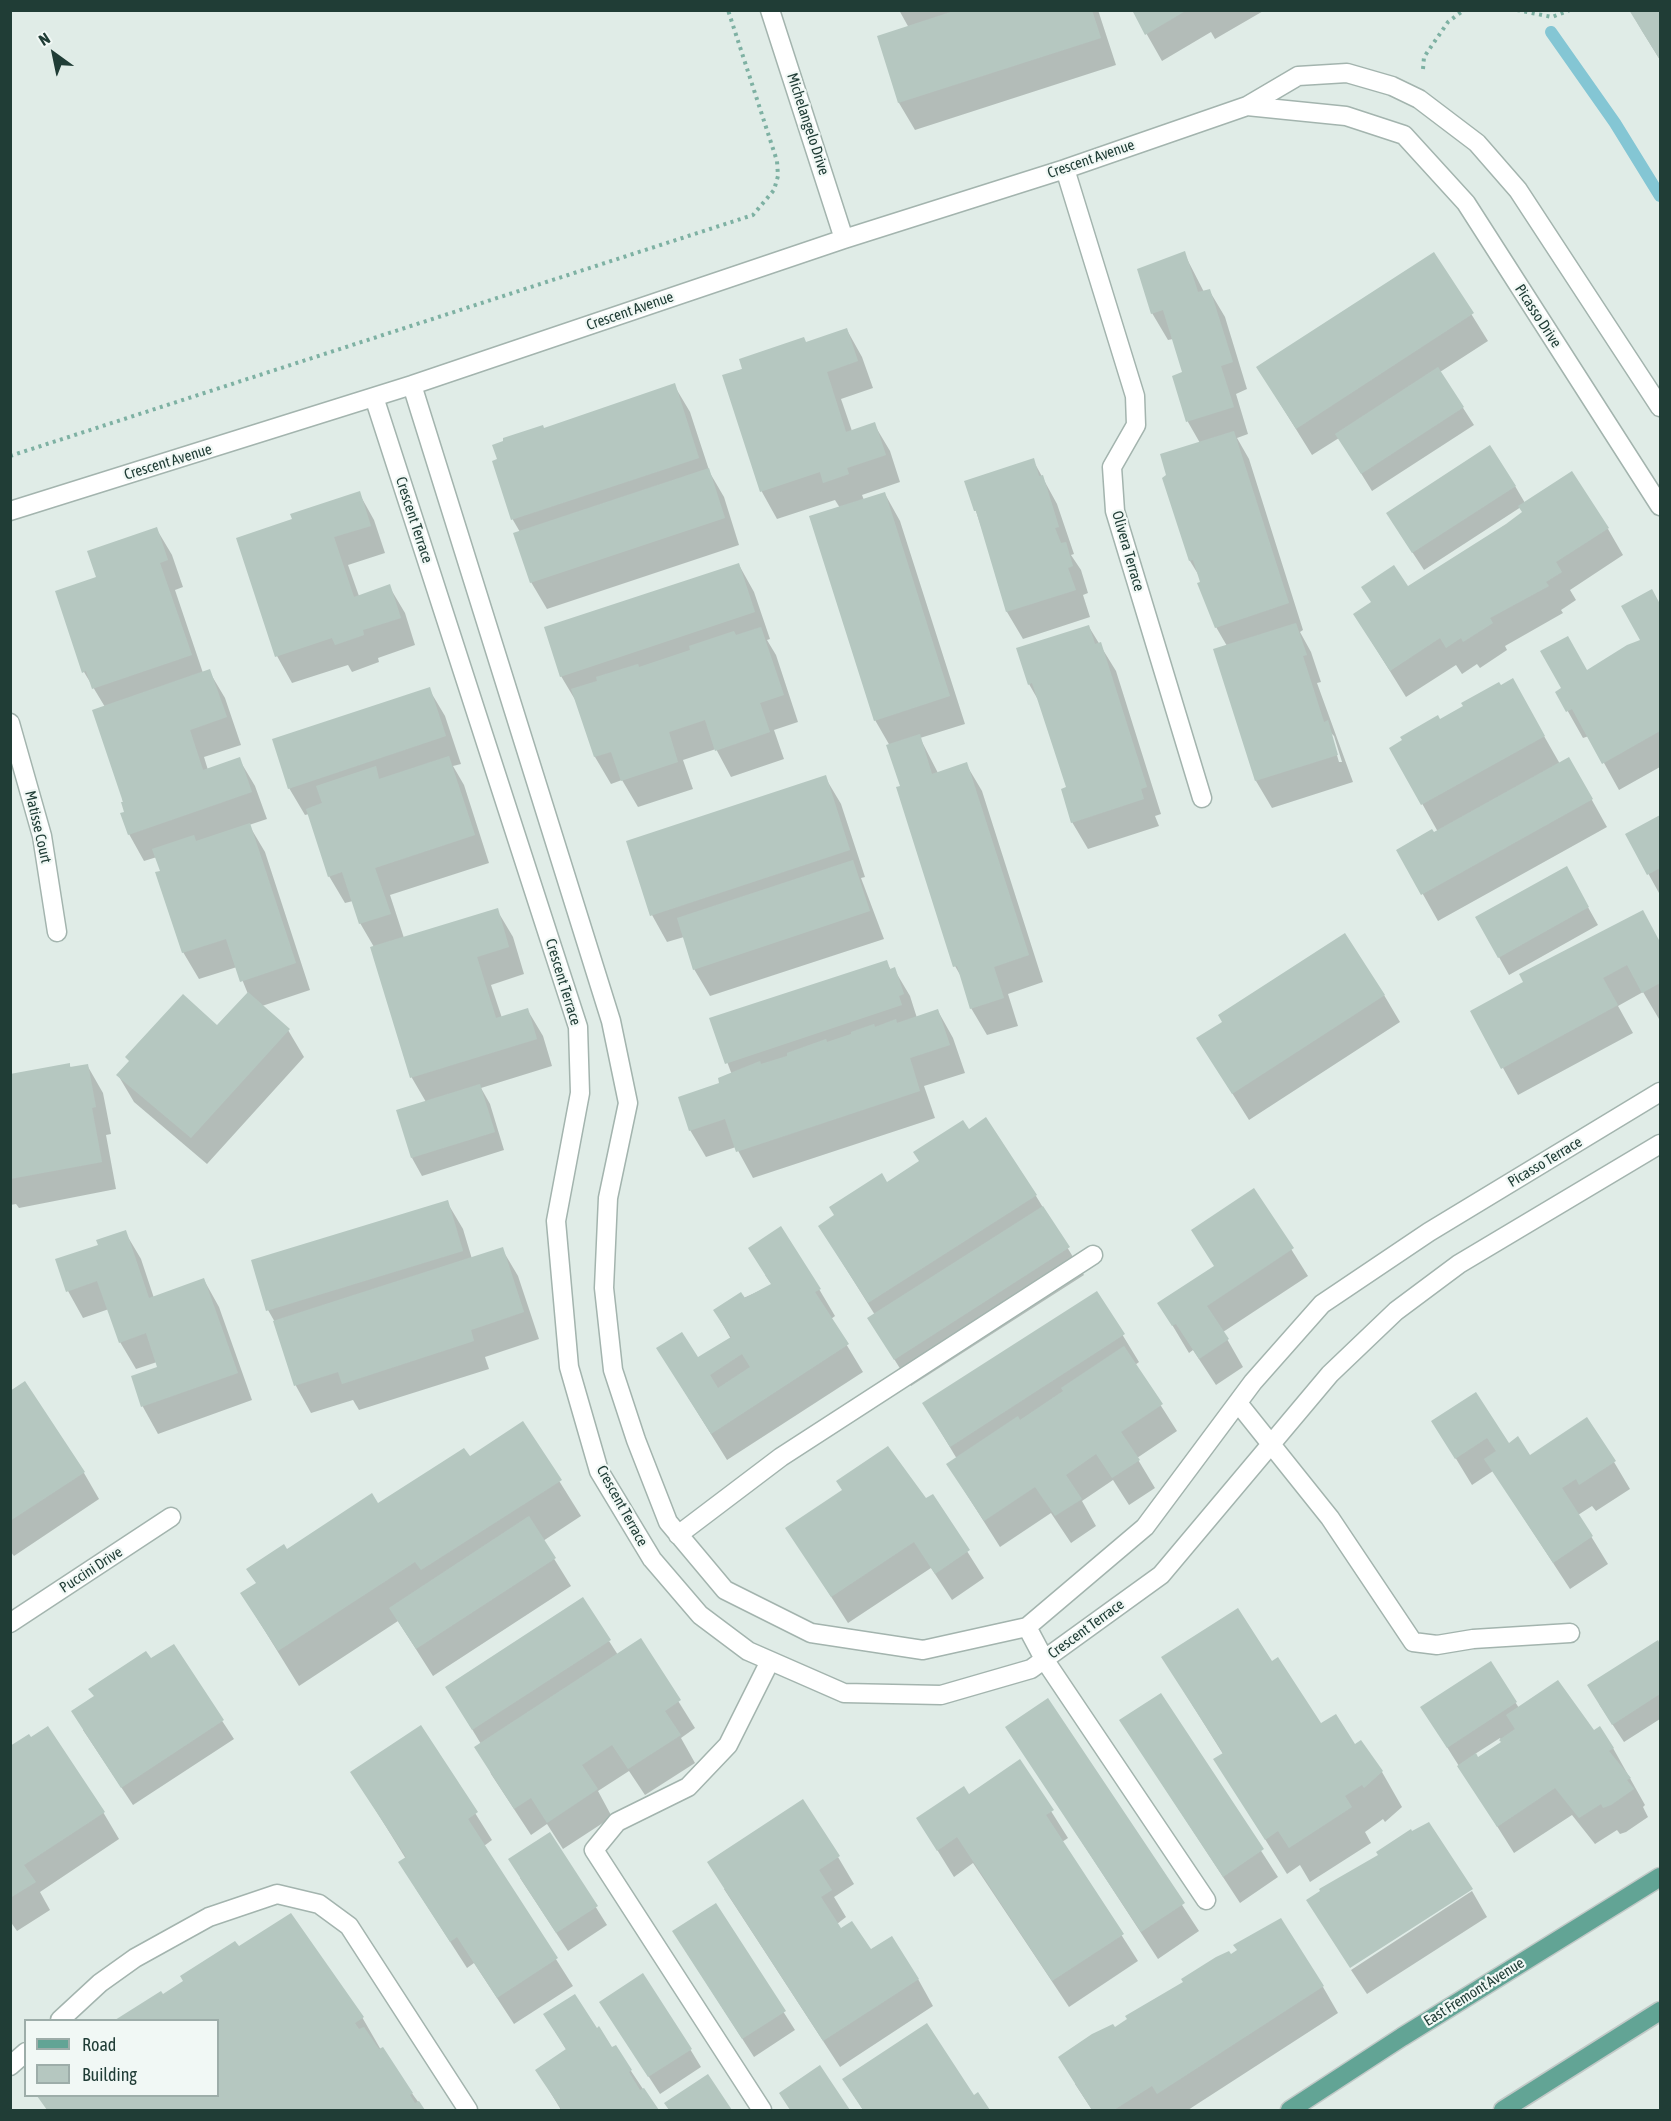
<!DOCTYPE html>
<html>
<head>
<meta charset="utf-8">
<style>
  body { margin:0 }
  #map { position:relative; width:1671px; height:2121px; overflow:hidden; background:#e0ece7; font-family:"Asap Condensed",sans-serif }
  canvas { display:block }
  .frame { position:absolute; inset:0; border:12px solid #203d36; pointer-events:none }
  .legend { position:absolute; left:24px; top:2019px; width:195px; height:78px; box-sizing:border-box; background:#f1f8f5; border:2px solid #9dada9; margin:0; padding:8px 10px; list-style:none; font-size:18px; color:#203d36 }
  .legend li { display:flex; align-items:center; gap:12px; height:30px }
  .legend b { width:30px; border:2px solid #9dada9 }
  .north { position:absolute; left:24px; top:24px; width:60px; height:60px; -webkit-text-stroke:4px #f1f8f5; paint-order:stroke; rotate:327deg; font-size:16px; font-weight:700; line-height:24px; text-align:center; color:#203d36 }
  .north::after { content:''; display:block; margin:auto; width:21px; height:27px; background:#203d36; clip-path:polygon(50% 0,100% 100%,50% 72%,0 100%) }
</style>
</head>
<body>
<div id="map">
<canvas width="1671" height="2121"></canvas>
<div class="frame"></div>
<ul class="legend">
<li><b style="height:8px;background:#62a495"></b>Road</li>
<li><b style="height:16px;background:#b5c7c0"></b>Building</li>
</ul>
<div class="north">N</div>
</div>
<script>
const ctx = document.querySelector('canvas').getContext('2d');
ctx.lineJoin = 'round';
function fill(path, color) { ctx.fillStyle = color; ctx.fill(path, 'evenodd'); }
const toPath = rows => new Path2D(rows.map(r => 'M' + r).join(''));
function trace(path, color, width, dash) { ctx.strokeStyle = color; ctx.lineWidth = width; ctx.lineCap = dash ? 'butt' : 'round'; ctx.setLineDash(dash || []); ctx.stroke(path); }
function label(font, color, halo, rows, align = 'center') {
  ctx.font = font + ' "Asap Condensed",sans-serif'; ctx.lineWidth = 4.5; ctx.setLineDash([]); ctx.textBaseline = 'middle'; ctx.strokeStyle = halo; ctx.fillStyle = color; for (const [text, x, y, turn = 0] of rows) {
    ctx.save(); ctx.translate(x, y); ctx.rotate((+turn || 0) * Math.PI / 180); ctx.textAlign = isNaN(turn) ? turn : align; if (halo) ctx.strokeText(text, 0, 0); ctx.fillText(text, 0, 0); ctx.restore();
  }
}
const shadow = toPath([
  [899,10,1098,10,1116,65,915,130,899,103,879,37,909,28],
  [1133,10,1265,10,1215,39,1211,32,1162,61],
  [1630,10,1660,10,1660,60,1642,31],
  [1184,253,1204,292,1209,290,1225,317,1247,389,1236,394,1248,434,1237,438,1249,459,1303,630,1300,632,1311,652,1321,682,1317,683,1353,782,1272,808,1256,781,1215,650,1227,646,1216,627,1201,579,1190,561,1200,443,1188,422,1174,376,1184,373,1173,339,1168,340,1152,313],
  [1330,732,1334,736,1342,762,1339,762],
  [1434,254,1488,341,1440,372,1474,425,1372,491,1339,438,1312,455,1258,368],
  [847,330,862,357,873,388,841,399,852,431,874,424,890,451,900,482,862,495,864,500,885,494,900,521,965,724,920,738,938,773,966,764,982,791,1043,982,1008,994,1018,1026,987,1035,971,1008,963,980,955,966,890,746,875,720,840,508,835,500,777,519,762,492,724,376],
  [674,385,690,412,710,473,724,497,739,545,547,609,531,582,520,532,513,520,494,462,544,429],
  [1033,460,1057,504,1074,554,1071,555,1081,570,1088,593,1083,595,1090,617,1023,639,1007,612,997,580,999,579,966,482],
  [1515,486,1525,503,1608,529,1623,555,1570,590,1576,600,1561,610,1563,613,1505,646,1507,650,1480,668,1477,664,1462,674,1456,665,1406,697,1355,615,1407,589,1524,513,1521,507,1424,570,1399,532],
  [359,493,374,520,385,553,348,565,359,596,389,586,405,613,415,645,378,658,379,662,352,672,348,665,292,683,277,656,293,520],
  [156,528,172,555,183,587,175,590,203,673,209,671,225,698,241,745,204,757,208,770,239,759,255,786,267,819,249,825,265,852,310,990,262,1006,288,1030,304,1057,207,1164,134,1102,118,1075,218,1028,248,994,237,967,199,979,183,952,157,857,144,861,129,834,105,707,84,672,57,592,98,578],
  [739,565,754,592,770,639,767,640,776,655,798,722,774,730,784,759,731,777,716,749,683,760,693,789,638,807,622,780,611,784,595,757,577,703,561,676],
  [1651,591,1660,606,1660,767,1619,790,1589,736,1583,738,1557,692,1642,641],
  [1089,627,1116,671,1161,814,1155,816,1159,826,1088,849,1072,822,1067,788,1041,705,1029,684],
  [1512,680,1560,764,1569,759,1607,827,1438,921,1398,850,1438,832,1391,748],
  [429,689,445,716,461,764,453,766,464,785,489,863,390,895,404,938,497,910,513,937,524,974,491,985,502,1018,527,1009,543,1036,552,1066,481,1088,490,1104,504,1150,422,1176,412,1158,426,1102,412,1078,374,947,360,923,353,901,345,903,329,876,309,814,305,815,289,788],
  [825,777,841,804,865,877,861,878,884,939,710,996,694,969,684,937,667,942,652,915],
  [1660,817,1660,892,1659,893,1627,835],
  [1566,868,1598,925,1509,975,1477,918],
  [1643,912,1660,943,1660,1018,1659,1019,1643,992,1618,1006,1633,1033,1518,1095,1503,1068,1525,983],
  [886,962,891,970,894,969,910,996,917,1018,938,1011,953,1038,965,1073,924,1086,935,1118,753,1178,736,1147,706,1157,690,1130,721,1083,732,1075,711,1019],
  [1384,995,1400,1022,1249,1120,1198,1039],
  [69,1064,71,1068,87,1065,103,1093,111,1134,106,1135,116,1189,19,1208,16,1204,10,1205,10,1076],
  [968,1131,1036,1196,1084,1275,911,1386,869,1319,875,1315,820,1227],
  [1254,1190,1308,1276,1223,1332,1243,1367,1216,1385,1193,1350,1189,1353,1159,1303,1215,1267],
  [447,1202,463,1229,472,1259,502,1249,518,1276,539,1339,485,1357,489,1369,359,1410,353,1400,311,1413,296,1386,276,1324,268,1310],
  [125,1232,141,1259,154,1298,204,1280,219,1307,252,1400,158,1434,143,1407,133,1377,159,1368,157,1362,136,1369,120,1342,109,1309,83,1318,68,1291,100,1245],
  [765,1275,819,1289,835,1316,831,1319,863,1372,727,1460,658,1349,698,1360,731,1339,715,1311,772,1285],
  [1097,1293,1139,1362,1135,1365,1177,1431,1137,1458,1155,1488,1129,1505,1113,1480,1082,1501,1096,1526,1071,1543,1051,1513,1000,1547,948,1465,957,1459,924,1404],
  [10,1393,84,1473,99,1499,14,1556,10,1551],
  [1475,1394,1508,1445,1529,1457,1614,1462,1630,1489,1596,1511,1592,1506,1578,1515,1608,1564,1570,1589,1493,1471,1472,1485,1433,1421],
  [523,1423,581,1516,543,1541,571,1586,433,1676,398,1621,299,1686,242,1594,257,1584,286,1551,469,1458],
  [932,1496,984,1578,952,1600,931,1568,848,1623,787,1528,926,1500],
  [640,1640,695,1728,681,1738,695,1763,645,1795,629,1771,598,1791,612,1817,563,1849,547,1824,531,1835,491,1774,481,1744,447,1688,609,1641,618,1655],
  [1657,1642,1660,1647,1660,1719,1624,1742,1599,1704],
  [173,1646,234,1739,133,1805,83,1730],
  [1163,1658,1272,1663,1320,1725,1355,1746,1382,1772,1402,1807,1385,1822,1383,1819,1365,1832,1371,1843,1310,1882,1300,1865,1287,1874,1215,1760,1223,1754],
  [1490,1663,1519,1708,1593,1732,1613,1748,1645,1805,1643,1807,1648,1817,1626,1832,1620,1834,1617,1830,1595,1844,1572,1815,1514,1853,1433,1725],
  [1500,1738,1502,1743,1478,1759,1475,1754],
  [1160,1695,1278,1877,1240,1903,1121,1721],
  [1048,1700,1199,1931,1158,1959,1007,1727],
  [421,1727,492,1840,484,1846,573,1986,514,2024,474,1963,467,1968,416,1889,400,1862,406,1859,352,1772],
  [10,1747,103,1812,119,1839,40,1892,50,1910,17,1931,10,1921],
  [1020,1762,1068,1838,1062,1842,1138,1961,1069,2007,973,1863,954,1877,918,1819,968,1796],
  [550,1834,607,1925,568,1951,520,1878],
  [838,1857,854,1884,834,1897,846,1917,837,1924,841,1930,871,1951,918,1979,933,2006,840,2067,724,1889],
  [1472,1891,1487,1917,1367,1994,1351,1970],
  [715,1905,795,2030,754,2057,685,1950],
  [239,1948,362,2017,381,2050,424,2110,48,2110,39,2096,218,2096,218,2020,118,2020,160,1993,162,1996],
  [1231,1956,1323,1987,1338,2013,1188,2110,1092,2110,1075,2084,1115,2029],
  [545,2015,612,2049,615,2047,657,2110,561,2110,537,2070,567,2051],
  [612,2020,690,2049,701,2067,660,2094],
  [820,2068,848,2110,791,2110,781,2093],
  [708,2076,730,2110,670,2110,666,2103],
  [844,2080,973,2097,977,2095,988,2110,863,2110]
]);
const stream = toPath([
  [1551,32,1615,123,1660,196]
]);
const building = toPath([
  [957,10,1092,10,1101,38,898,103,877,36],
  [1132,10,1187,10,1145,35],
  [1629,10,1660,10,1660,60],
  [1185,251,1198,292,1210,289,1233,362,1221,366,1234,407,1186,422,1172,376,1182,372,1163,310,1151,314,1137,269],
  [1434,252,1474,313,1296,429,1256,367],
  [847,328,858,361,827,372,846,432,875,422,886,455,847,468,849,474,823,483,820,472,760,492,722,375,742,369,739,359,804,337,806,342],
  [1438,367,1464,407,1361,474,1335,434],
  [675,383,699,458,511,520,492,461,497,459,492,445,503,441,503,438,543,425,544,428],
  [1234,431,1289,603,1215,628,1197,583,1200,582,1193,560,1189,561,1162,478,1166,475,1160,454],
  [1490,445,1516,486,1412,553,1386,513],
  [1034,458,1039,476,1043,475,1059,527,1055,528,1061,543,1066,542,1073,566,1068,568,1076,590,1006,612,976,511,974,511,964,481],
  [709,468,725,518,530,583,513,533],
  [1572,471,1609,528,1556,562,1562,572,1546,582,1549,586,1490,618,1493,623,1463,642,1461,638,1446,648,1440,638,1390,671,1353,614,1371,602,1361,587,1394,565,1408,586,1506,524,1522,512,1518,506],
  [360,491,371,526,334,537,354,597,390,584,401,618,363,630,364,635,335,645,332,638,275,657,236,538,292,519,290,514],
  [885,492,950,696,874,721,809,516],
  [157,527,168,560,160,563,192,655,92,689,86,671,82,673,55,591,96,577,87,551],
  [739,563,755,612,560,677,544,627],
  [1652,589,1660,604,1660,731,1602,764,1572,709,1566,712,1555,692,1561,688,1540,651,1568,636,1587,670,1627,645,1640,640,1621,606],
  [1296,623,1307,655,1303,656,1324,722,1328,720,1338,755,1255,781,1213,649],
  [1089,625,1095,644,1101,642,1147,787,1141,789,1144,799,1071,823,1061,789,1066,787,1032,683,1028,685,1016,648],
  [761,627,784,695,760,703,770,732,715,751,705,720,669,732,678,762,621,781,611,752,594,757,571,689,597,681,596,677,638,664,639,667,690,650,689,646,734,631,736,635],
  [210,669,227,717,190,730,203,770,240,757,252,792,128,835,120,813,124,812,121,802,123,802,92,710],
  [1513,678,1545,736,1421,805,1389,748,1402,740,1400,737,1438,715,1440,719,1463,706,1461,703,1499,682,1501,685],
  [430,687,446,736,288,789,272,739],
  [920,734,932,774,967,762,1029,955,994,967,1004,998,970,1009,957,966,953,967,896,787,900,786,886,745],
  [449,756,475,835,375,868,391,914,359,924,342,872,328,877,306,809,322,803,316,786,376,766,379,779],
  [1569,757,1593,799,1421,895,1396,850,1432,829,1434,832],
  [826,775,850,850,650,916,626,841],
  [1660,815,1660,868,1647,875,1625,834],
  [250,823,296,963,240,982,226,939,182,953,155,872,160,871,152,849,194,835,196,841],
  [853,860,870,911,693,970,677,918],
  [1567,866,1589,907,1498,958,1475,917],
  [498,908,509,947,477,957,496,1018,528,1008,537,1039,410,1078,370,947],
  [1643,910,1660,942,1660,983,1642,993,1627,965,1603,978,1618,1005,1501,1069,1470,1011,1523,982,1519,974],
  [1345,933,1385,995,1232,1094,1196,1038,1222,1022,1218,1015],
  [887,960,890,969,895,967,904,994,899,996,902,1005,725,1064,709,1018],
  [248,992,290,1029,191,1138,116,1075,129,1061,125,1057,183,994,217,1025],
  [938,1009,950,1045,910,1058,920,1091,736,1152,725,1119,689,1131,678,1097,719,1083,718,1078,760,1061,761,1064,787,1056,787,1053,826,1039,827,1042,851,1034,851,1032,874,1024,875,1027,896,1019,897,1023],
  [70,1063,70,1067,88,1064,96,1107,92,1108,102,1162,10,1179,10,1074],
  [480,1084,495,1132,411,1158,396,1110],
  [986,1117,1037,1195,868,1303,818,1226,834,1215,829,1207,882,1173,887,1182,919,1161,913,1152,963,1120,969,1129],
  [1254,1188,1294,1248,1207,1306,1229,1339,1199,1359,1176,1324,1172,1326,1157,1303,1214,1266,1191,1230],
  [448,1200,463,1251,266,1311,251,1260],
  [1043,1206,1070,1247,894,1360,867,1318],
  [781,1226,821,1289,815,1292,849,1344,711,1434,656,1348,682,1332,698,1357,731,1337,713,1310,741,1292,745,1298,771,1284,748,1248],
  [742,1354,750,1367,718,1388,710,1375],
  [126,1230,149,1298,204,1278,238,1373,141,1407,131,1376,157,1367,146,1333,119,1343,97,1281,66,1292,55,1259,98,1245,96,1240],
  [503,1247,524,1312,471,1330,474,1341,342,1384,338,1372,294,1386,273,1321],
  [1097,1291,1125,1334,950,1447,922,1403],
  [1124,1346,1163,1404,1121,1432,1140,1460,1112,1478,1096,1454,1066,1475,1082,1499,1055,1516,1035,1487,984,1521,946,1464,1018,1416,1020,1420,1063,1391,1061,1388],
  [25,1381,85,1472,10,1521,10,1391],
  [1476,1392,1509,1443,1518,1436,1530,1455,1587,1417,1616,1461,1579,1485,1576,1479,1562,1488,1593,1536,1553,1563,1484,1459,1496,1451,1487,1438,1455,1459,1431,1421],
  [523,1421,562,1480,421,1570,415,1562,278,1651,240,1593,256,1583,246,1569,284,1544,287,1549,372,1493,378,1503,464,1448,470,1456],
  [888,1446,926,1498,933,1494,970,1550,935,1574,914,1542,831,1597,785,1528,842,1490,836,1481],
  [529,1516,556,1558,416,1649,389,1608],
  [583,1597,611,1640,472,1730,445,1687],
  [1238,1608,1272,1661,1278,1657,1321,1723,1336,1714,1355,1744,1361,1740,1383,1771,1364,1788,1362,1785,1345,1796,1352,1807,1289,1848,1278,1831,1265,1840,1213,1759,1223,1753,1161,1657],
  [641,1638,681,1700,665,1711,681,1735,628,1769,612,1745,582,1765,598,1789,547,1823,531,1798,514,1809,474,1747],
  [1658,1640,1660,1644,1660,1694,1612,1725,1587,1685],
  [174,1644,224,1720,121,1788,71,1711,94,1696,88,1689,146,1651,151,1658],
  [1491,1661,1517,1702,1447,1748,1420,1707],
  [1558,1680,1594,1730,1600,1726,1614,1748,1609,1751,1631,1778,1627,1780,1634,1789,1611,1805,1603,1808,1601,1804,1579,1818,1555,1788,1497,1827,1457,1766,1476,1753,1478,1757,1501,1742,1499,1740,1515,1729,1506,1715],
  [1161,1693,1264,1849,1223,1877,1119,1720],
  [1048,1698,1185,1903,1141,1932,1005,1727],
  [421,1725,478,1812,468,1819,558,1958,497,1998,457,1937,450,1942,398,1862,406,1857,350,1772],
  [48,1726,105,1812,24,1865,36,1882,10,1898,10,1746,29,1734,31,1737],
  [1020,1759,1054,1810,1046,1815,1124,1934,1052,1981,957,1837,937,1851,916,1818,964,1786,969,1794],
  [803,1799,840,1856,819,1870,832,1890,821,1897,841,1928,852,1921,871,1949,892,1936,919,1979,823,2041,707,1862],
  [1429,1822,1473,1889,1350,1968,1306,1900,1320,1891,1319,1889,1378,1855,1376,1852,1411,1829,1412,1831],
  [550,1832,598,1906,556,1933,508,1859],
  [716,1903,786,2011,742,2039,672,1931],
  [291,1913,364,2017,355,2023,359,2029,364,2027,379,2049,383,2047,413,2093,410,2095,415,2103,419,2101,425,2110,47,2110,37,2096,218,2096,218,2020,115,2020,161,1991,163,1994,183,1981,180,1976,235,1941,239,1946],
  [1281,1918,1324,1986,1157,2094,1152,2086,1114,2110,1092,2110,1058,2057,1092,2034,1113,2024,1115,2027,1127,2019,1125,2016,1183,1982,1181,1979,1216,1957,1229,1951,1231,1954,1237,1950,1233,1945],
  [643,1973,692,2049,648,2077,599,2002],
  [575,1994,597,2028,599,2026,612,2047,616,2045,632,2070,629,2072,640,2090,644,2088,659,2110,562,2110,535,2070,566,2049,543,2014],
  [927,2023,974,2095,978,2092,990,2110,863,2110,842,2079],
  [820,2065,850,2110,790,2110,779,2093],
  [708,2074,732,2110,669,2110,664,2103]
]);
const path = toPath([
  [1517,10,1552,17,1570,10],
  [1423,69,1424,57,1448,22,1464,10],
  [10,456,753,215,774,190,778,176,777,161,728,10]
]);
const minor = toPath([
  [770,10,844,239],
  [1247,106,1346,116,1404,135,1466,203,1660,506],
  [1065,169,1135,396,1136,425,1112,467,1115,511,1202,798],
  [412,385,611,1021,628,1103,608,1198,604,1288,613,1370,636,1440,668,1522,725,1590,811,1633,923,1650,1027,1627,1145,1527,1253,1382,1322,1304,1429,1232,1660,1092],
  [374,397,578,1027,580,1093,556,1221,569,1367,599,1471,652,1559,700,1615,748,1651,844,1693,941,1695,1031,1669,1161,1575,1330,1374,1396,1311,1459,1264,1660,1144],
  [10,511,412,385,844,239,1065,169,1247,106,1298,76,1347,73,1392,86,1419,99,1477,143,1518,190,1660,407],
  [10,723,42,836,57,932],
  [1238,1403,1330,1518,1413,1642,1437,1645,1473,1639,1570,1633],
  [678,1535,781,1457,1093,1255],
  [10,1623,171,1517],
  [1027,1627,1044,1659,1206,1900],
  [60,2020,100,1983,135,1958,209,1917,277,1894,319,1904,349,1926,468,2110],
  [10,2066,26,2052],
  [762,2110,594,1850,617,1822,688,1787,728,1745,770,1661]
]);
const major = toPath([
  [1290,2110,1402,2037,1660,1877],
  [1503,2110,1660,2011]
]);
const streetNames = [
  ["Michelangelo Drive",808,124,72],
  ["Crescent Avenue",1091,159,-19],
  ["Crescent Avenue",630,311,-19],
  ["Picasso Drive",1538,316,57],
  ["Crescent Avenue",168,462,-17],
  ["Crescent Terrace",414,520,72],
  ["Olivera Terrace",1128,551,74],
  ["Matisse Court",38,827,77],
  ["Crescent Terrace",563,982,73],
  ["Picasso Terrace",1545,1162,-31],
  ["Crescent Terrace",622,1506,61],
  ["Puccini Drive",91,1570,-33],
  ["Crescent Terrace",1086,1629,-36],
  ["East Fremont Avenue",1474,1992,-32]
];
fill(shadow, '#0003');
trace(stream, '#84c6d4', 12);
fill(building, '#b5c7c0');
trace(minor, '#a3b4ae', 21);
trace(major, '#c1c9c7', 21);
trace(path, '#7eb1a3', 4, [3, 4.5]);
trace(minor, '#fff', 18);
trace(major, '#62a495', 18);
label('15px', '#203d36', '#f1f8f5', streetNames);
</script>
</body>
</html>
